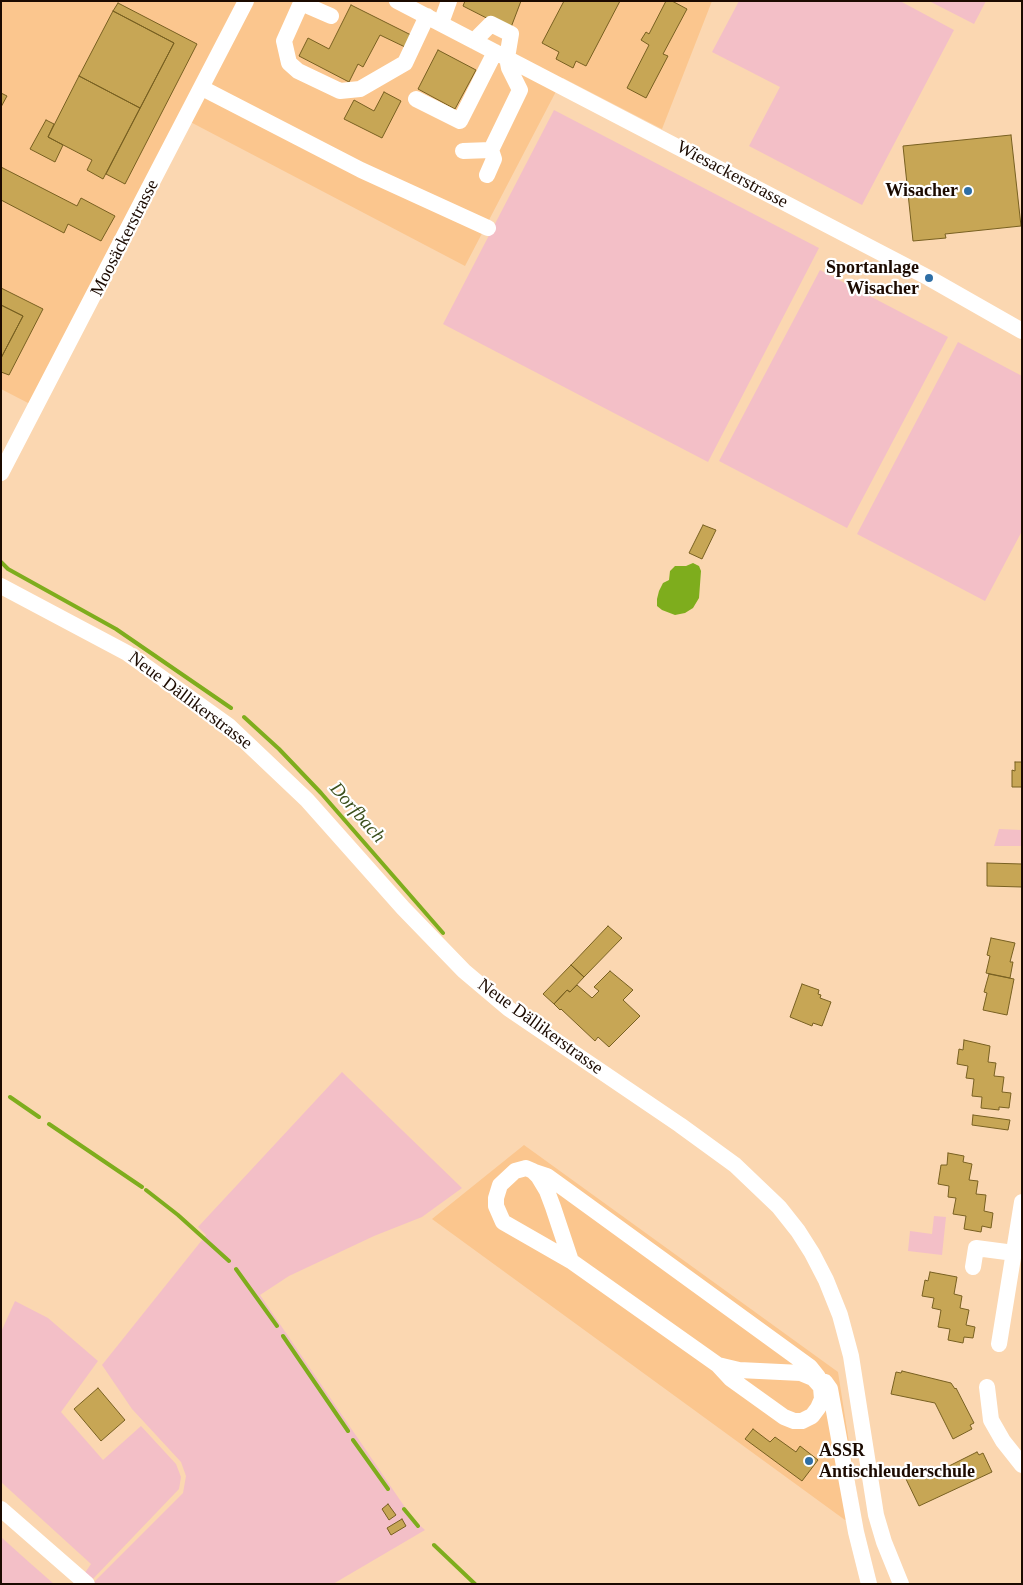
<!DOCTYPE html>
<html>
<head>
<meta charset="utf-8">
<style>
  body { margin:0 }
  #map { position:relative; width:1023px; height:1585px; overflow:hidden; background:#fbd7b1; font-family:"Times New Roman",serif }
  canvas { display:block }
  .frame { position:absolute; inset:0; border:2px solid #1b0a00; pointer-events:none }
</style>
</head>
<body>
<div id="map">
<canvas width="1023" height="1585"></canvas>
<div class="frame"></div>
</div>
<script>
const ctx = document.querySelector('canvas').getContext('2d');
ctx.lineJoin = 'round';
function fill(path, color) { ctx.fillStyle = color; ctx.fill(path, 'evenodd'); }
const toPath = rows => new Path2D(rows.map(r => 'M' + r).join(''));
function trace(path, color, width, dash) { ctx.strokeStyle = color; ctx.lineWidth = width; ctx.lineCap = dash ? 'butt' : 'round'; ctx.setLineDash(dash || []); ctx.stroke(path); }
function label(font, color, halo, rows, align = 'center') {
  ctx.font = font + ' "Times New Roman",serif'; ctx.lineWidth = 4.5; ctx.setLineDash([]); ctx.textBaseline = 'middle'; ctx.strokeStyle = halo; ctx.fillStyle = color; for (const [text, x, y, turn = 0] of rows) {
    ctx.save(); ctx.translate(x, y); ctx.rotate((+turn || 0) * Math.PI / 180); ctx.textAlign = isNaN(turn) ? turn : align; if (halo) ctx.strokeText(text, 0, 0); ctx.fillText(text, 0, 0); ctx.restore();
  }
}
const built = toPath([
  [1,1,712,1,662,129,563,78,465,266,179,116,30,404,1,389],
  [524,1145,838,1372,861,1520,845,1520,432,1219]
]);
const green = toPath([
  [739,1,900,1,954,30,862,205,749,146,780,87,712,52],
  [929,1,986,1,974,24],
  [554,110,819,248,708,462,443,324],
  [820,270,948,337,847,528,719,461],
  [958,342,1022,376,1022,531,985,601,857,534],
  [999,829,1022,830,1022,846,994,846],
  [342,1072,462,1188,422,1217,374,1236,289,1276,260,1295,413,1519,425,1530,333,1584,92,1584,183,1493,186,1476,181,1462,132,1409,102,1365,206,1235,198,1227],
  [934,1216,946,1217,942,1255,908,1251,910,1231,932,1234],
  [15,1301,48,1318,98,1361,61,1412,103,1460,141,1426,176,1464,181,1477,179,1489,90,1582,82,1577,91,1564,1,1482,1,1332],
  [1,1537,30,1563,54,1584,1,1584]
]);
const water = toPath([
  [693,563,699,566,701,571,699,598,693,608,685,613,675,615,662,610,657,606,657,599,659,591,663,583,669,580,670,571,675,566,686,566]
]);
const stream = toPath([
  [1,562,8,569,116,629,231,708],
  [244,717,279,749,321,793,443,933],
  [10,1097,39,1117],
  [49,1124,142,1187],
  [146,1190,178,1215,229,1261],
  [236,1269,277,1326],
  [283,1336,348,1431],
  [353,1440,388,1489],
  [404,1509,418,1526],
  [434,1545,475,1584]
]);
const building = toPath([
  [465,1,521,1,510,30,463,6,465,1],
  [564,1,620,1,586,66,576,61,573,68,556,59,559,52,542,43,564,1],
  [666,1,672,1,687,9,663,54,668,56,646,98,627,88,649,45,641,40,646,32,649,34,666,1],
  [118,3,197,44,125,184,106,174,174,43,113,11,118,3],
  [351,5,411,35,405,47,380,35,363,67,358,64,349,82,299,56,308,38,329,49,351,5],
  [113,11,174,43,140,108,79,76,113,11],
  [438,50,476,70,455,109,418,89,438,50],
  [79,76,140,108,103,179,87,170,92,160,48,137,79,76],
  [384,92,401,101,382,138,344,119,354,100,374,111,384,92],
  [1,93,7,96,1,107,1,93],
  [46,120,54,124,48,137,63,145,55,162,30,149,46,120],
  [1011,135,1021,226,945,234,946,238,913,241,903,146,1011,135],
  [1,167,77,206,81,198,115,216,101,241,68,224,64,233,1,200,1,167],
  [1,288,43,309,9,375,1,372,1,358,23,316,1,305,1,288],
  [1,305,23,316,1,358,1,305],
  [703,525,716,530,702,559,689,553,703,525],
  [1015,762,1022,762,1022,787,1012,787,1012,770,1015,771,1015,762],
  [987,863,1022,864,1022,887,987,886,987,863],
  [608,926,622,938,584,977,571,965,608,926],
  [991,938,1015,943,1010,962,1013,962,1010,978,986,973,990,956,987,955,991,938],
  [571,965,584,977,570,992,567,990,554,1004,543,994,571,965],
  [610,971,633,990,623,1000,640,1016,609,1047,598,1037,595,1041,561,1009,560,1010,554,1004,567,990,570,992,577,985,592,998,599,991,594,987,610,971],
  [989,974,1014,979,1007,1015,983,1010,987,993,984,992,989,974],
  [802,984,819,990,818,994,821,995,820,998,831,1002,822,1026,813,1023,812,1026,790,1017,802,984],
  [964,1040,990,1046,988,1062,996,1063,994,1076,1004,1077,1002,1092,1011,1093,1009,1108,999,1107,999,1110,981,1108,982,1097,972,1096,974,1079,966,1078,968,1066,957,1064,959,1049,963,1050,964,1040],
  [973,1115,1010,1120,1008,1130,972,1125,973,1115],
  [948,1153,964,1156,963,1162,972,1164,969,1180,978,1181,976,1194,986,1195,984,1211,993,1213,991,1228,982,1226,981,1232,964,1229,966,1216,953,1214,956,1198,948,1197,949,1186,938,1184,941,1165,947,1165,948,1153],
  [930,1272,957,1277,954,1294,962,1296,960,1308,969,1310,966,1325,975,1327,973,1338,964,1337,963,1343,948,1340,950,1329,938,1327,941,1310,932,1308,934,1298,922,1296,925,1280,928,1281,930,1272],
  [902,1371,951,1383,955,1389,956,1388,974,1423,970,1425,972,1429,953,1439,935,1403,891,1394,896,1372,901,1373,902,1371],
  [98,1388,125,1420,101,1441,74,1409,98,1388],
  [753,1429,770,1442,775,1437,796,1452,800,1446,818,1460,802,1481,745,1439,753,1429],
  [977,1452,979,1455,983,1453,992,1472,919,1506,906,1479,922,1473,925,1477,938,1471,940,1473,946,1470,945,1468,977,1452],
  [388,1504,396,1515,389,1520,382,1509,388,1504],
  [402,1519,406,1526,391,1535,387,1528,402,1519]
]);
const minor = toPath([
  [397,1,929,278,1022,331],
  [331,16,301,3,284,41,289,63,298,71,340,91,360,89,405,63,427,16],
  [441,23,449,1],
  [202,88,361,170,488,228],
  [416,99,460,121,495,52],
  [463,151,491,150,520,90,509,68,507,58,511,34,491,24,474,41],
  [487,175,494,159,491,150],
  [1,473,246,1],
  [1,586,127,653,229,726,307,800,403,908,464,971,509,1009,680,1125,735,1165,779,1207,798,1231,812,1253,826,1280,840,1315,851,1356,876,1515,884,1542,901,1584],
  [535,1172,547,1176,565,1189,810,1367,818,1377],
  [571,1261,553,1207,547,1191,538,1176,533,1171,526,1168,515,1171,500,1185,496,1198,496,1206,503,1222,571,1261,718,1365,731,1379,784,1417,794,1421,802,1421,812,1416,818,1408,822,1399,821,1387,813,1378,801,1373,739,1370,718,1365],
  [973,1267,976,1248,1014,1253],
  [999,1344,1022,1202],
  [825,1382,830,1389,856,1532,869,1584],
  [987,1387,991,1420,1003,1441,1022,1465],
  [1,1509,87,1584]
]);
const markers = [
  [968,191,5,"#2e6ea5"],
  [929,278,5,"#2e6ea5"],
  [809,1461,5,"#2e6ea5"]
];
const streetNames = [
  ["Wiesackerstrasse",732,175,28],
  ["Moosäckerstrasse",125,238,-63],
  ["Neue Dällikerstrasse",190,701,37],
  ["Neue Dällikerstrasse",540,1027,36]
];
const poiNames = [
  ["Wisacher",958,191],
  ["Sportanlage",919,268],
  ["Wisacher",919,289],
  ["ASSR",819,1451,"left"],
  ["Antischleuderschule",819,1472,"left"]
];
const waterNames = [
  ["Dorfbach",357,813,49]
];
fill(built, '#fbc68e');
fill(green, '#f3bfc7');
fill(water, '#7ead1d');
trace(stream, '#7ead1d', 4);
fill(building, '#c7a655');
trace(building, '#786021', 1);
trace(minor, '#fff', 16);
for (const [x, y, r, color] of markers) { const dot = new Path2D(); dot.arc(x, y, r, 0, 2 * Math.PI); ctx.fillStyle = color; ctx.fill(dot); trace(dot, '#fff', 2); }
label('18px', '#1b0a00', '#fff', streetNames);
label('bold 18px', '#1b0a00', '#fff', poiNames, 'right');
label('italic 19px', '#3c501d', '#fff', waterNames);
</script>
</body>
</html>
